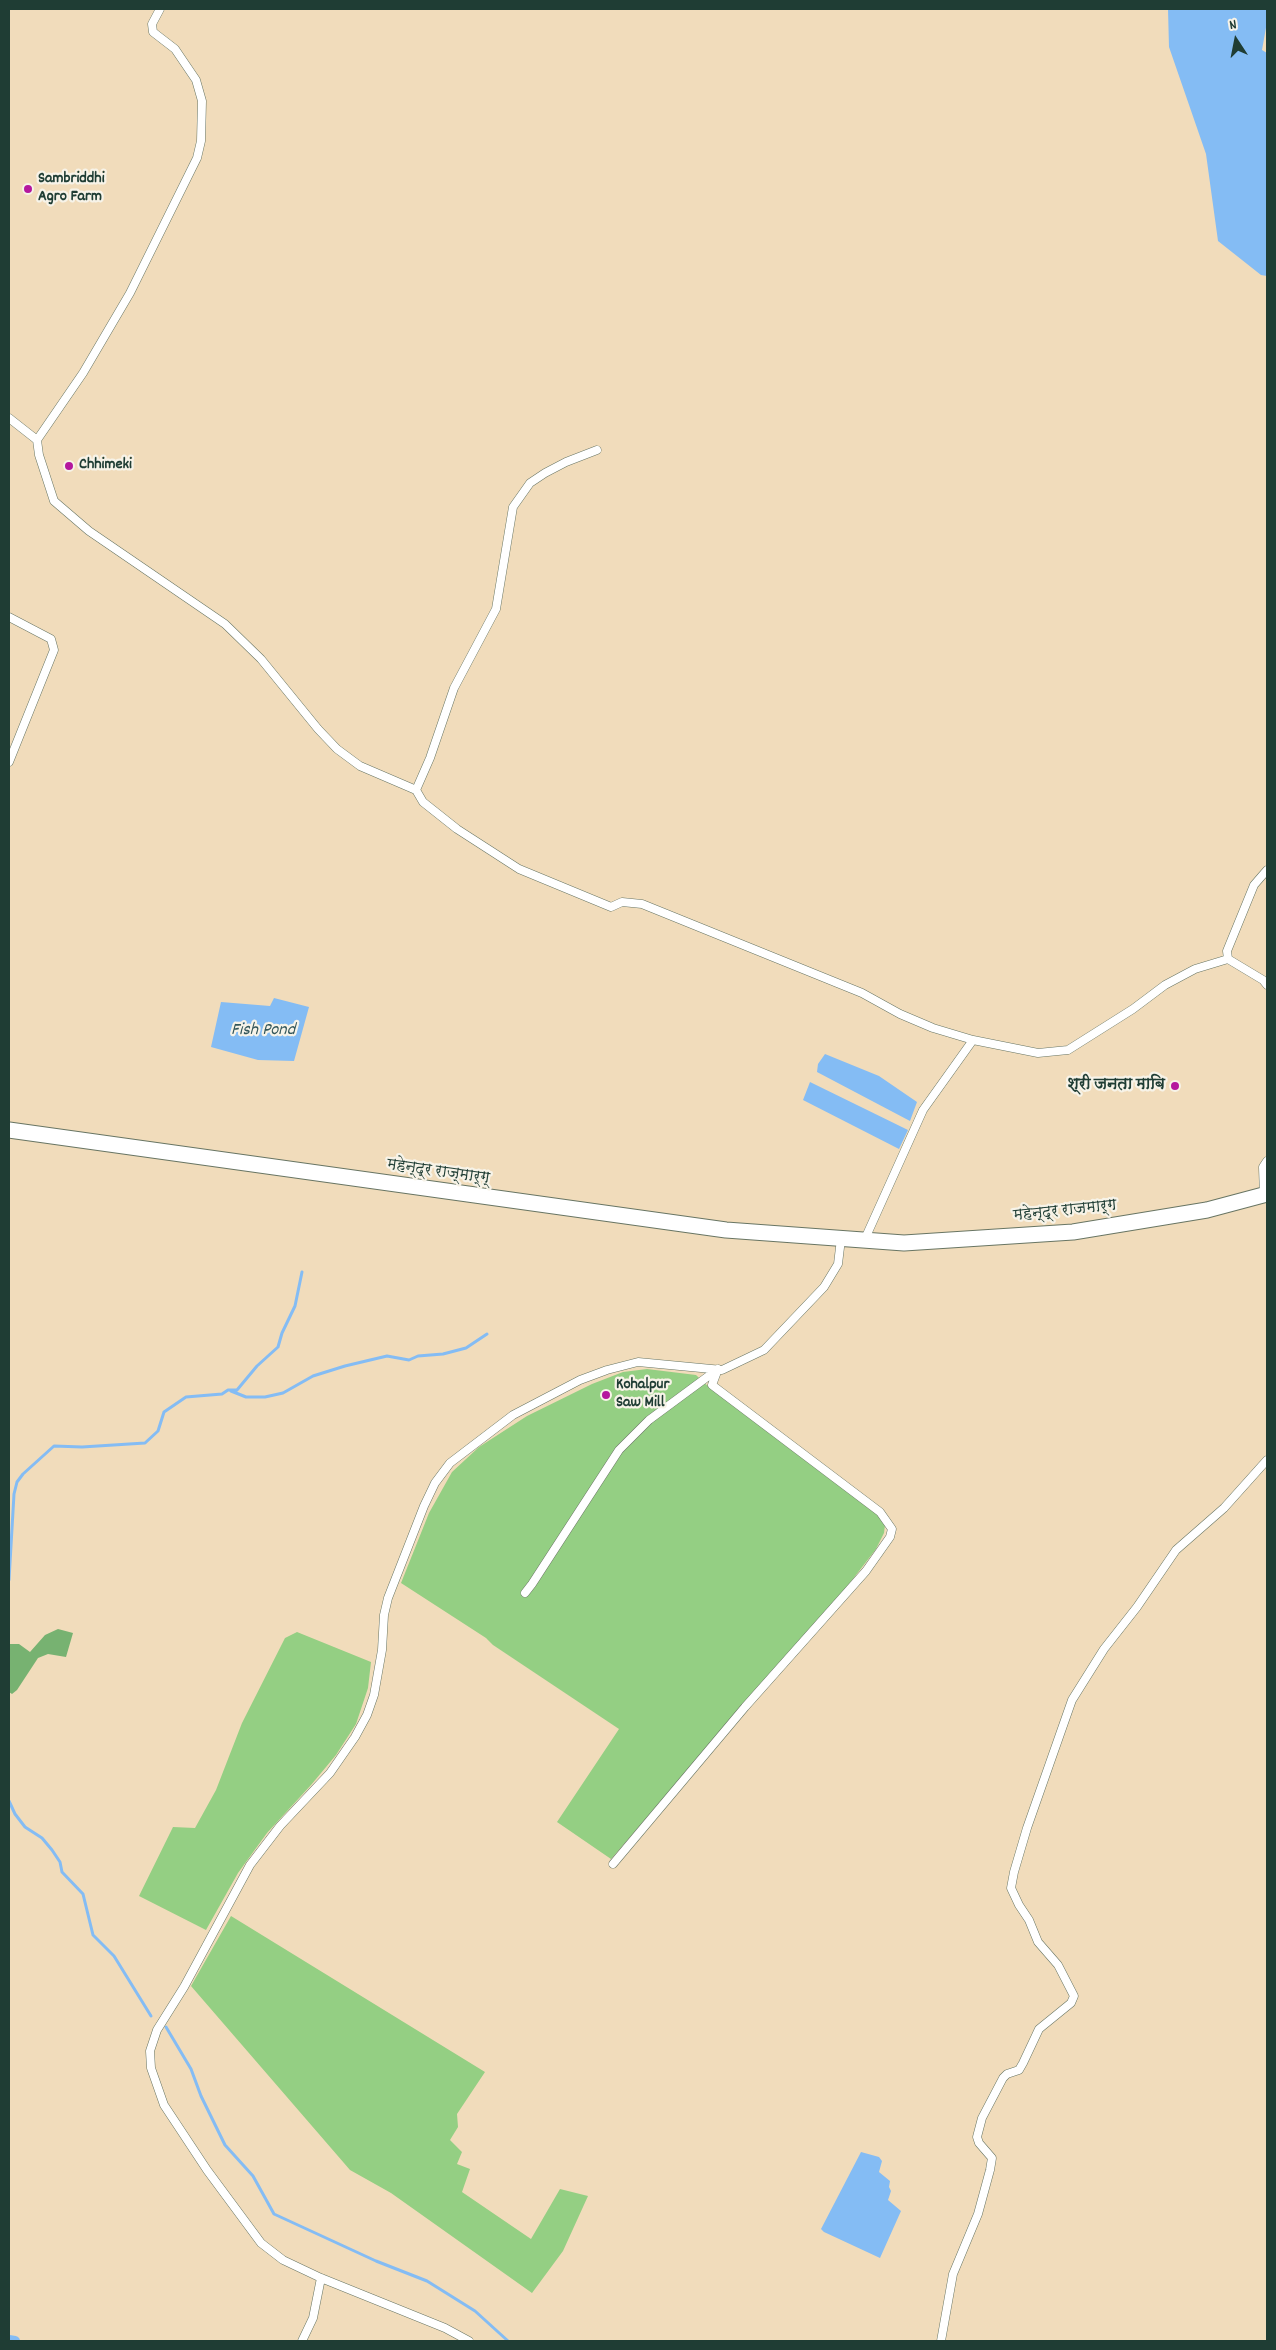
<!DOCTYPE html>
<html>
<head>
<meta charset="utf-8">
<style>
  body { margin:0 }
  #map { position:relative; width:1276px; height:2350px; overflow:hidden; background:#f1dcbb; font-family:Dekko,sans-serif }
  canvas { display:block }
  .frame { position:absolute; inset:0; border:10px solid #1f3d34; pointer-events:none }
  .north { position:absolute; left:1211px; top:15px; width:50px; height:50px; -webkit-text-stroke:4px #f7f3e8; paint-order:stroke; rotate:349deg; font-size:14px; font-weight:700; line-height:20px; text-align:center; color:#1f3d34 }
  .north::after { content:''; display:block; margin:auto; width:18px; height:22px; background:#1f3d34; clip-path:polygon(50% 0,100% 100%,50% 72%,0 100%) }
</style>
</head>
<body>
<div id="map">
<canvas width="1276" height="2350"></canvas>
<div class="frame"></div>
<div class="north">N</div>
</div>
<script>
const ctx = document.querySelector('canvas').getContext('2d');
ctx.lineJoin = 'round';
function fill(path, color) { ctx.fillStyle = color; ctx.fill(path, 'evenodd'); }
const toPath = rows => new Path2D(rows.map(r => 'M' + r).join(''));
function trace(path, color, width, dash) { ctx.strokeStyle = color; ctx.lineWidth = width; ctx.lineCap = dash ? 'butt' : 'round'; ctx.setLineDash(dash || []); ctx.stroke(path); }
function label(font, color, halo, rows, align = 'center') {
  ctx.font = font + ' Dekko,"Playpen Sans Deva",sans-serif'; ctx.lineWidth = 4.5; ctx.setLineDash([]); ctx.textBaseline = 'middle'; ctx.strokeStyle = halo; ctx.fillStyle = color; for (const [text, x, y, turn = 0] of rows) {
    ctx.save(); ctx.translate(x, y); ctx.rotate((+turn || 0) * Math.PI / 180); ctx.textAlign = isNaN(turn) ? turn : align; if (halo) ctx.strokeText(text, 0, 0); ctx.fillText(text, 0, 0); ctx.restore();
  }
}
const green = toPath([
  [647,1369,696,1375,711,1389,875,1512,885,1525,884,1533,876,1549,846,1588,611,1859,557,1822,619,1729,493,1645,486,1638,401,1583,429,1513,452,1472,479,1447,527,1416,592,1384,623,1372],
  [297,1632,371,1662,368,1688,356,1724,336,1755,311,1785,267,1833,238,1873,206,1930,139,1896,173,1827,195,1828,216,1790,242,1723,285,1638],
  [231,1916,485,2072,457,2114,458,2127,450,2140,462,2152,457,2164,470,2169,462,2192,531,2239,560,2189,588,2196,563,2251,532,2293,391,2193,350,2170,191,1986]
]);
const forest = toPath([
  [58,1629,73,1633,66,1657,48,1654,38,1658,17,1690,12,1694,9,1692,9,1644,19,1644,30,1652,45,1635]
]);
const water = toPath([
  [1168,9,1267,9,1267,22,1262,50,1267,53,1267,276,1261,275,1218,241,1206,154,1169,47],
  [274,998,309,1007,294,1061,258,1060,211,1047,221,1002,270,1006],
  [825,1054,879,1076,917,1102,910,1121,817,1072,818,1064],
  [810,1082,908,1130,899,1149,803,1100],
  [861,2152,879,2157,882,2161,879,2172,890,2181,889,2187,891,2191,888,2200,901,2211,880,2258,824,2232,821,2229]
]);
const stream = toPath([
  [231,1391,246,1397,265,1397,283,1393,313,1376,345,1366,387,1356,409,1360,418,1356,443,1354,466,1348,487,1334],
  [9,1580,14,1494,17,1482,23,1474,54,1446,82,1447,145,1443,158,1431,164,1412,186,1397,222,1394,228,1390,237,1390,257,1366,278,1347,282,1333,295,1306,302,1272],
  [9,1801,15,1814,25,1827,42,1838,52,1850,60,1862,62,1872,83,1894,93,1935,114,1956,151,2016],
  [166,2027,191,2069,201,2096,225,2145,253,2176,274,2214,376,2261,427,2281,475,2311,508,2341]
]);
const canal = toPath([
  [9,2340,15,2341]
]);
const street = toPath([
  [160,9,152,24,153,32,175,49,196,80,202,101,201,141,197,158,130,293,83,373,37,440,39,455,54,501,89,531,225,624,261,659,318,729,337,749,360,766,416,790,423,802,457,829,519,869,611,907,622,902,642,904,862,993,900,1014,933,1028,973,1040],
  [9,418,37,440],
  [9,617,51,639,54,650,9,762],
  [416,790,430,758,454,688,496,609,513,507,530,483,545,473,566,462,597,450],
  [1267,870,1254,885,1227,951,1228,959,1263,980,1267,985],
  [1264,1195,1263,1167,1267,1161],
  [864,1241,923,1110,973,1040,1038,1053,1068,1050,1133,1009,1165,985,1195,969,1228,959],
  [525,1593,532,1584,619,1450,649,1420,718,1369],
  [613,1864,745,1707,866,1571,890,1537,892,1529,880,1512,712,1385,718,1369],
  [302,2341,313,2318,321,2278],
  [469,2341,445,2328,321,2278,283,2260,261,2243,207,2170,164,2105,151,2068,150,2051,157,2030,184,1987,250,1865,280,1826,330,1773,355,1737,367,1715,374,1695,382,1650,384,1615,388,1598,424,1506,435,1483,450,1463,513,1415,580,1380,607,1370,638,1362,722,1370,764,1350,824,1287,838,1264,841,1239],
  [941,2341,953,2274,978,2214,990,2170,992,2158,979,2143,977,2137,982,2118,1003,2078,1007,2074,1019,2070,1023,2063,1039,2029,1071,2003,1074,1996,1058,1965,1038,1942,1029,1920,1019,1905,1011,1888,1014,1872,1027,1828,1072,1700,1104,1649,1137,1607,1176,1550,1224,1508,1267,1460]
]);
const highway = toPath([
  [9,1130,726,1230,904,1243,1073,1232,1207,1210,1267,1194]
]);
const markers = [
  [28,189,5,"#b5179e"],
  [69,466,5,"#b5179e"],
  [1175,1086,5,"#b5179e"],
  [606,1395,5,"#b5179e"]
];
const poiNames = [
  ["Sambriddhi",38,180],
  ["Agro Farm",38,198],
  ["Chhimeki",79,466],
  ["श्री जनता माबि",1165,1086,"right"],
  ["Kohalpur",616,1386],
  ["Saw Mill",616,1404]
];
const streetNames = [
  ["महेन्द्र राज्मार्ग्",438,1173,8],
  ["महेन्द्र राजमार्ग",1065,1212,-6]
];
const waterNames = [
  ["Fish Pond",263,1032]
];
fill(green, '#94cf83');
fill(forest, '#77b271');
fill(water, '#84bcf4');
trace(stream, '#84bcf4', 3);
trace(canal, '#84bcf4', 10);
trace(street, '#687563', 9);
trace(highway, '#687563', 17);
trace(street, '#fff', 8);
trace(highway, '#fff', 15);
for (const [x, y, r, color] of markers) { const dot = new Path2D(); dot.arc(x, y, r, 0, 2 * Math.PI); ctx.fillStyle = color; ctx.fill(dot); trace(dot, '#f7f3e8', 2); }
label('bold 16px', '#1f3d34', '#f7f3e8', poiNames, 'left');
label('16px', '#1f3d34', '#f7f3e8', streetNames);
label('italic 18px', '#33565a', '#f7f3e8', waterNames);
</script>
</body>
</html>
